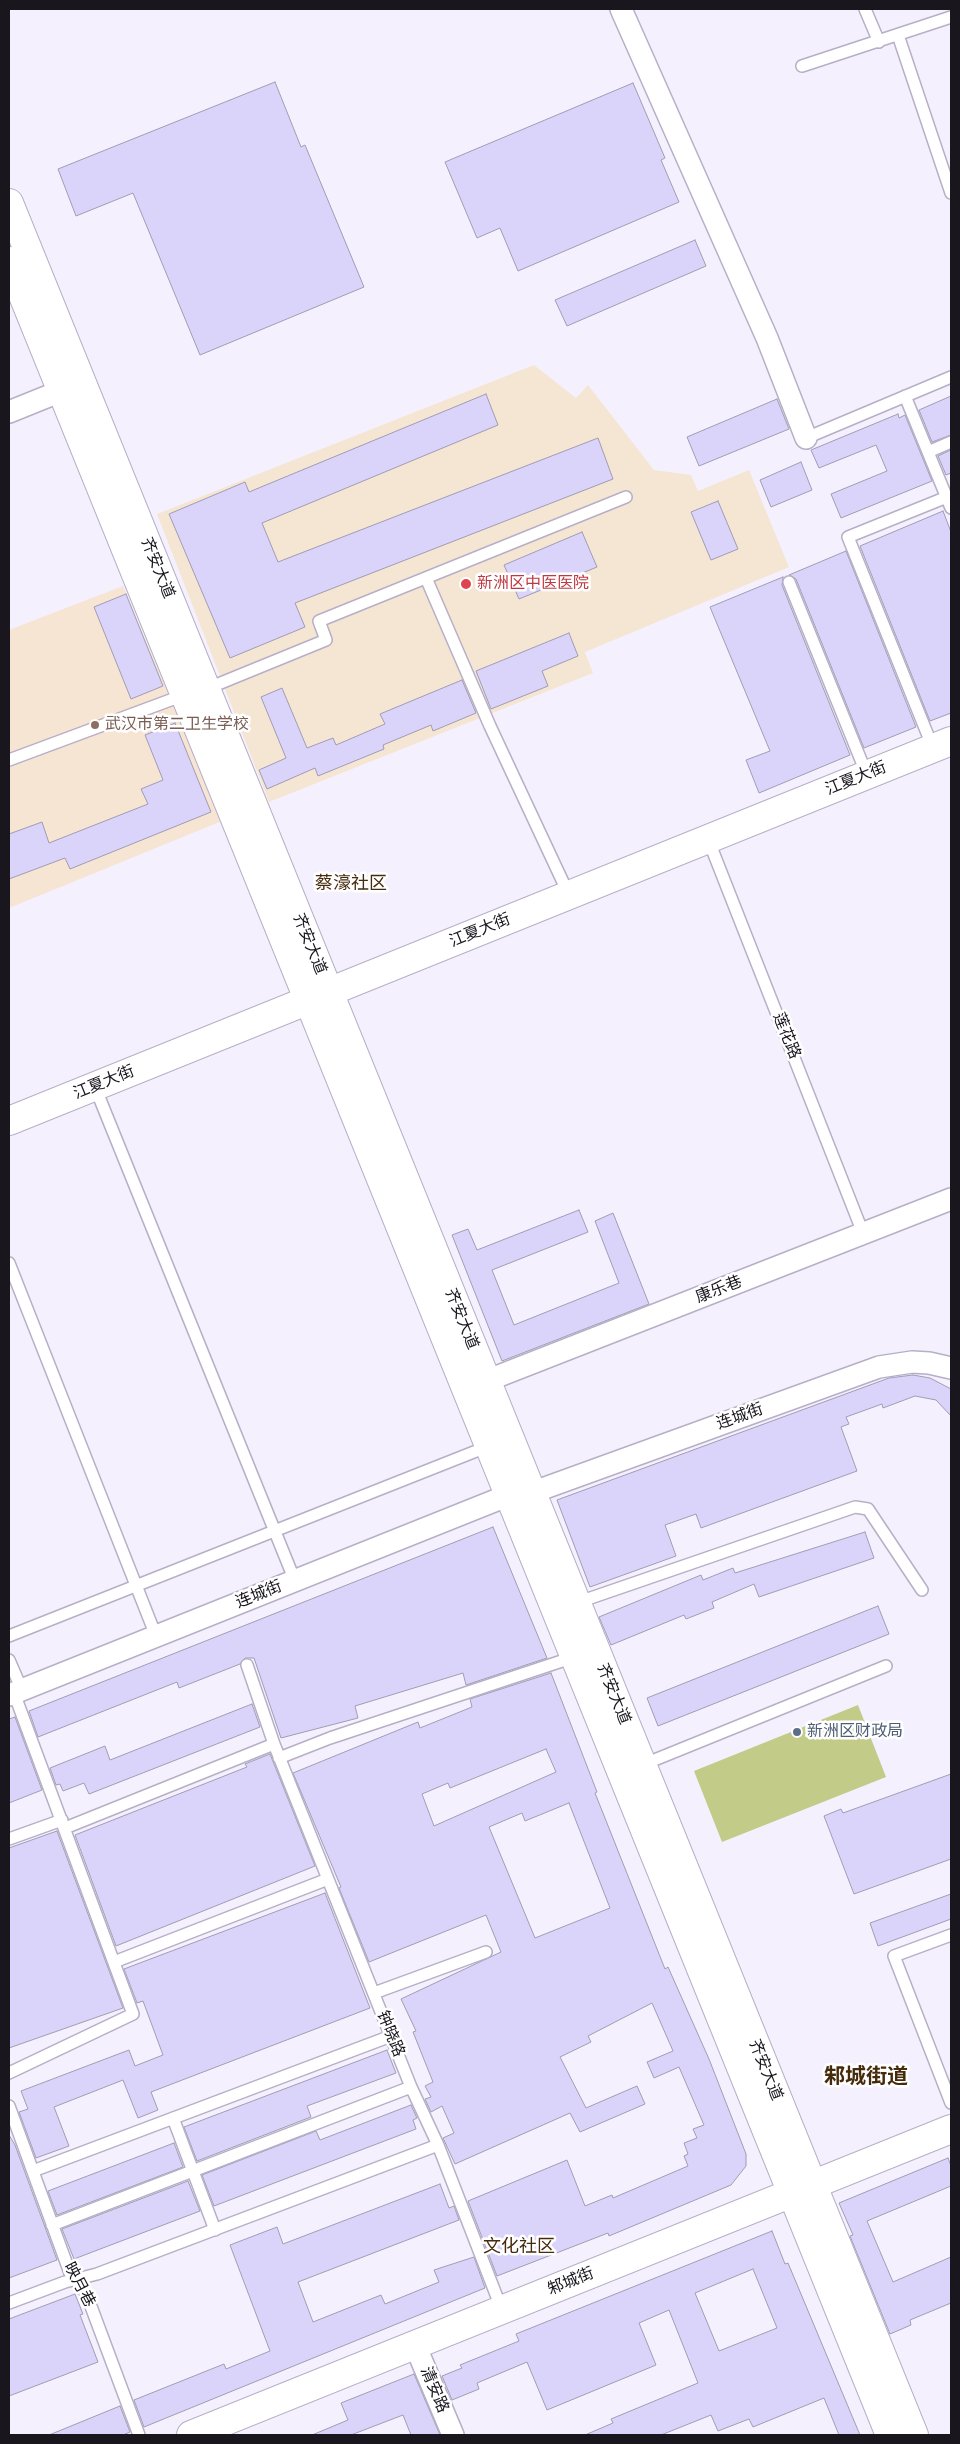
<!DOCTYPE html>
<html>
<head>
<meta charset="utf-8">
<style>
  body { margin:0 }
  #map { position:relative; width:960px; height:2444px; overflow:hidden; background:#f5f0fe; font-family:"DejaVu Sans",sans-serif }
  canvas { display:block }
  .frame { position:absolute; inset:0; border:10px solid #19161e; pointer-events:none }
</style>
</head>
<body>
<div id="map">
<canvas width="960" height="2444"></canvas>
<div class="frame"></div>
</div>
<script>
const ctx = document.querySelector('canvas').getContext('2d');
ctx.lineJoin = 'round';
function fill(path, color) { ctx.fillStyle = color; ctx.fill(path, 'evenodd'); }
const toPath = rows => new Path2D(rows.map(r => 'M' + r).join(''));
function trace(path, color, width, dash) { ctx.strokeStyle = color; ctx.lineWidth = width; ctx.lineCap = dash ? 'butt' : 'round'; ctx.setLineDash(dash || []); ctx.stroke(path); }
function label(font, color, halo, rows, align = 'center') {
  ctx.font = font + ' "DejaVu Sans","Noto Sans SC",sans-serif'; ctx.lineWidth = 5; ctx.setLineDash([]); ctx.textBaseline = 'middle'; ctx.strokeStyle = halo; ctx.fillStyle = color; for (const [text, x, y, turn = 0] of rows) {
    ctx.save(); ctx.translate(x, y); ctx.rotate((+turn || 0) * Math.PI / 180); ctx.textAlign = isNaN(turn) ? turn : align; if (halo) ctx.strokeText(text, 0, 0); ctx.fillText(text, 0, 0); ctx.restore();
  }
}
const education = toPath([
  [123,586,222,821,9,908,9,630]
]);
const medical = toPath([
  [534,365,576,398,588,385,654,470,691,475,698,491,749,470,789,567,585,652,593,673,269,802,157,514]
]);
const green = toPath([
  [858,1705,886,1777,722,1842,694,1771]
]);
const building = toPath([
  [275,82,301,147,305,145,364,287,200,355,133,193,76,216,58,169,275,82],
  [633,83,665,158,661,160,679,202,518,271,500,228,477,238,445,162,633,83],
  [695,240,706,266,567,326,555,300,695,240],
  [486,394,498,425,262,523,278,562,598,438,613,479,295,603,305,627,230,658,169,514,245,482,249,492,486,394],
  [951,396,951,435,932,442,919,410,951,396],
  [777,399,789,429,699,466,687,437,777,399],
  [898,414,899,418,905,415,932,481,841,518,831,494,887,471,876,445,819,468,811,450,898,414],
  [951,450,951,473,946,475,938,456,951,450],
  [801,462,812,490,771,507,760,480,801,462],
  [718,501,738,549,711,560,691,512,718,501],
  [943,511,951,532,951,713,930,721,860,546,943,511],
  [582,532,597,567,519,599,504,565,582,532],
  [846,551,916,727,864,748,796,579,789,575,846,551],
  [783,577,782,585,850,755,759,793,746,760,770,751,710,607,783,577],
  [126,594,163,686,131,699,94,607,126,594],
  [569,633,578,656,542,671,548,686,491,709,476,671,569,633],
  [462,680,476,713,433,731,431,725,383,745,384,749,318,776,315,768,267,789,259,770,286,758,261,697,282,688,307,748,333,738,336,745,385,724,380,714,462,680],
  [175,723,211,812,70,869,65,858,9,879,9,834,42,822,49,843,148,804,141,789,163,780,145,735,175,723],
  [579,1210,588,1232,492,1270,514,1325,619,1283,595,1221,613,1213,649,1304,502,1361,452,1235,468,1229,477,1250,579,1210],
  [913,1375,930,1378,951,1389,951,1416,936,1400,915,1396,883,1408,882,1404,846,1417,849,1424,841,1427,857,1471,701,1528,696,1514,665,1525,676,1556,590,1587,557,1500,889,1378,913,1375],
  [493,1527,547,1658,466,1685,463,1673,355,1706,358,1718,281,1738,254,1658,245,1658,240,1664,179,1688,177,1682,38,1737,29,1711,493,1527],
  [865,1532,874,1558,759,1597,754,1584,712,1602,714,1608,686,1619,684,1615,611,1645,599,1617,701,1575,703,1580,733,1568,735,1573,865,1532],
  [878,1606,889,1634,658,1726,647,1698,878,1606],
  [551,1673,597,1792,595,1793,665,1969,668,1967,709,2059,746,2154,746,2166,731,2185,609,2236,608,2233,497,2276,468,2201,567,2160,585,2206,612,2195,613,2198,688,2166,684,2156,688,2154,684,2143,697,2138,693,2129,704,2125,679,2067,654,2078,647,2062,673,2051,652,2003,588,2036,591,2042,560,2057,586,2108,637,2086,645,2104,580,2132,570,2113,455,2164,443,2138,454,2133,442,2106,431,2112,425,2099,431,2097,425,2086,433,2082,413,2032,416,2031,401,1999,501,1952,486,1915,369,1962,339,1888,341,1887,293,1773,418,1722,420,1728,472,1707,470,1699,551,1673],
  [546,1749,556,1772,434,1826,422,1794,448,1783,450,1788,546,1749],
  [569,1803,610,1908,535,1938,489,1827,522,1813,525,1821,569,1803],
  [252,1704,260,1727,89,1794,84,1783,63,1791,60,1784,56,1785,50,1768,105,1746,110,1760,252,1704],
  [15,1717,42,1790,9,1803,9,1719,15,1717],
  [270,1754,315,1866,116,1946,75,1835,247,1767,245,1764,270,1754],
  [951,1774,951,1859,854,1894,824,1816,841,1809,843,1813,951,1774],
  [57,1831,123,2008,9,2048,9,1848,57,1831],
  [325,1893,370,2008,151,2092,158,2110,138,2118,123,2080,54,2107,69,2146,36,2158,19,2112,28,2109,21,2091,129,2050,135,2066,163,2055,143,2001,137,2003,124,1969,325,1893],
  [951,1894,951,1919,878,1946,870,1923,951,1894],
  [387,2050,396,2073,307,2106,311,2117,197,2161,184,2127,387,2050],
  [411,2105,417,2118,413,2120,416,2129,214,2206,202,2175,316,2131,320,2140,411,2105],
  [9,2135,15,2145,57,2260,9,2278,9,2135],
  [174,2143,183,2167,57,2215,48,2191,174,2143],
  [948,2158,951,2166,951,2186,867,2221,893,2282,951,2257,951,2303,910,2320,911,2325,890,2334,850,2236,853,2235,839,2203,948,2158],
  [188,2181,200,2211,74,2259,62,2229,188,2181],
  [440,2184,449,2208,454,2206,459,2220,298,2282,313,2322,381,2295,385,2304,439,2282,434,2270,474,2257,485,2288,144,2427,134,2400,224,2364,226,2369,270,2351,230,2245,277,2227,283,2244,440,2184],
  [772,2231,785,2264,788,2263,860,2435,839,2435,824,2398,753,2427,749,2419,718,2431,711,2415,661,2435,585,2435,613,2423,611,2419,698,2383,669,2310,639,2323,656,2365,547,2410,527,2362,477,2383,479,2389,452,2400,442,2376,462,2368,460,2365,519,2341,516,2334,772,2231],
  [753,2269,777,2328,719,2351,695,2293,753,2269],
  [75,2294,83,2314,80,2315,98,2362,9,2396,9,2319,75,2294],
  [414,2374,440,2435,411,2435,403,2415,351,2435,312,2435,348,2420,341,2403,414,2374],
  [120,2406,130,2432,123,2435,49,2435,120,2406]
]);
const lane = toPath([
  [865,9,879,42],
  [898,35,951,193],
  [802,66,951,17],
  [905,396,951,508],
  [806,438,951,377],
  [928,452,951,442],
  [426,578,490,726,569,895],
  [789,582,867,775],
  [206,689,326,640,319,621,626,497],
  [933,748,848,537,947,497],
  [9,760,184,695],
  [708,839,863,1233],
  [95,1087,295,1581],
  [9,1263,156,1636],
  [576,1603,855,1507,868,1509,922,1590],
  [9,1636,489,1446],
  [9,1660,22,1690],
  [247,1665,274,1744,411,2087,438,2145,502,2310],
  [279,1758,330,1738,574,1657],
  [642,1765,886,1666],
  [65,1828,274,1744],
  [9,1839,62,1820],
  [951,1935,894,1956,951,2103],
  [114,1962,328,1879],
  [374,1993,486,1952],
  [9,2073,133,2014,14,1693],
  [9,2106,70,2273,86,2293,139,2435],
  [173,2118,215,2230],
  [33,2171,391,2036],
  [52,2225,411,2087],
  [9,2303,65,2282,97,2274,438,2145]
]);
const street = toPath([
  [621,9,767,338,806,438],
  [9,412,61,391],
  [486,1381,951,1199],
  [531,1493,879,1367,912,1362,929,1363,951,1368],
  [9,1695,509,1495],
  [415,2345,453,2435]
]);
const secondary = toPath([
  [9,203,914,2435],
  [9,261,890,2435],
  [9,1121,951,741],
  [191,2435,951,2129]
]);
const markers = [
  [466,584,6,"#e0444e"],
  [95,725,5,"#8d6e63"],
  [797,1732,5,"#5c6f8a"]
];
const streetNames = [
  ["齐安大道",157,568,68],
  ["江夏大街",856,779,-22],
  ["江夏大街",480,931,-22],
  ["齐安大道",309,944,68],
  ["莲花路",786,1036,68],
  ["江夏大街",104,1083,-22],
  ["康乐巷",719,1290,-21],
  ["齐安大道",461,1319,68],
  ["连城街",740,1417,-20],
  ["连城街",259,1595,-22],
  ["齐安大道",613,1694,68],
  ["钟晓路",390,2034,68],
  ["齐安大道",765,2070,68],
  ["邾城街",571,2282,-22],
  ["映月巷",79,2285,62],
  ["清安路",434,2390,67]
];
const healthNames = [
  ["新洲区中医医院",477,584]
];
const educationNames = [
  ["武汉市第二卫生学校",105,725]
];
const serviceNames = [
  ["新洲区财政局",807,1732]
];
const neighbourhoodNames = [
  ["蔡濠社区",351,884],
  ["文化社区",519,2247]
];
const districtNames = [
  ["邾城街道",866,2078]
];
fill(education, '#f7e5d4');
fill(medical, '#f5e6d3');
fill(green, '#c2cb87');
fill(building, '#dad4fa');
trace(building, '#a09cb3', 1);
trace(lane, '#b7afc6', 14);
trace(street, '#b7afc6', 24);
trace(secondary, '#b7afc6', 30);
trace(lane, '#fff', 11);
trace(street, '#fff', 21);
trace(secondary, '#fff', 28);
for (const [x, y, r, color] of markers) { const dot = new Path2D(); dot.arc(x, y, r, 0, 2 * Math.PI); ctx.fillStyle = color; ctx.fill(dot); trace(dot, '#fff', 2); }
label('16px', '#19161e', '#fff', streetNames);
label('16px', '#be3a42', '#fff', healthNames, 'left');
label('16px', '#785e54', '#fff', educationNames, 'left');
label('16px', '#4e5e75', '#fff', serviceNames, 'left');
label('18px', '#462a0c', '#fff', neighbourhoodNames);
label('bold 21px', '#462a0c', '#fff', districtNames);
</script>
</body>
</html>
